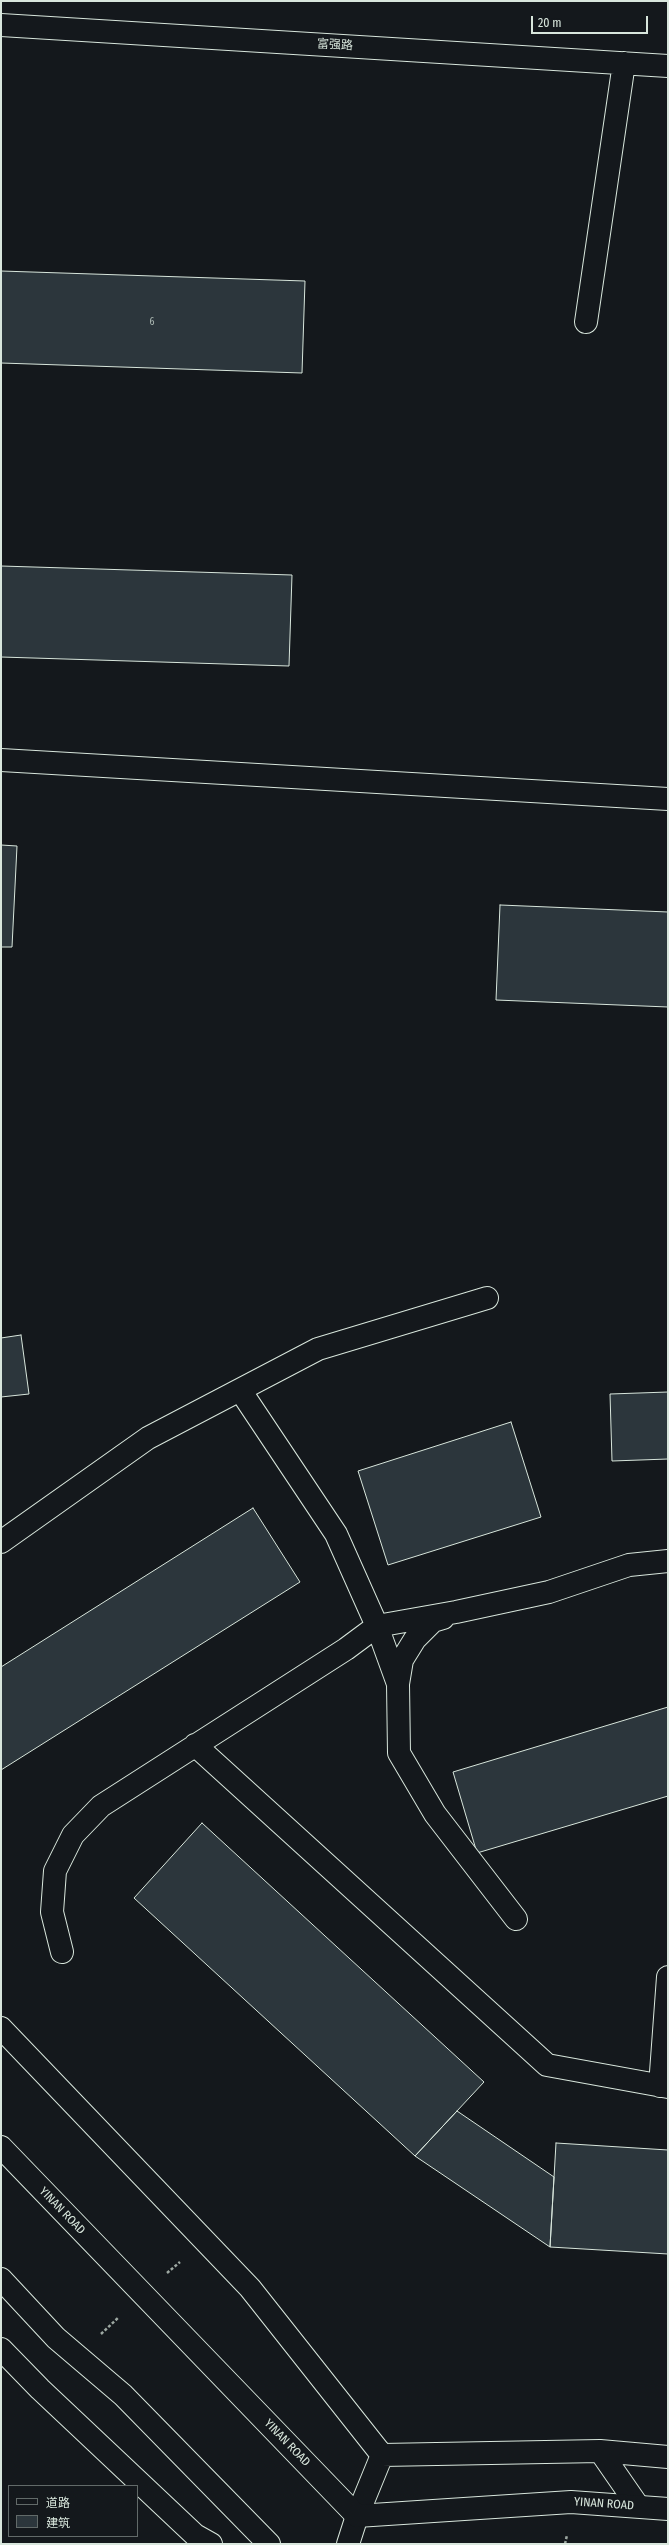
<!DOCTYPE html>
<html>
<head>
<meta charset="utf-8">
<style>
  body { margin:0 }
  #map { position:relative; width:669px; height:2545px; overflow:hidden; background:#14181c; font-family:"Fira Sans Condensed","Noto Sans SC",sans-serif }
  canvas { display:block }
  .frame { position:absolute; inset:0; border:2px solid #d8e6dc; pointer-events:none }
  .legend { position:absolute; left:8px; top:2485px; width:130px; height:52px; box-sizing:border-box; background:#14181c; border:1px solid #626a69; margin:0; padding:5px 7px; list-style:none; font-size:12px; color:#d8e6dc }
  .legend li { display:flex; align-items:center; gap:8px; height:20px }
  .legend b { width:20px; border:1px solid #626a69 }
  .scale { position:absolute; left:531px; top:16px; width:117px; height:18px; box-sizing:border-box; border:2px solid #d8e6dc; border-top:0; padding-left:5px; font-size:12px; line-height:14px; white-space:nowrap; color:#d8e6dc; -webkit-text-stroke:3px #14181c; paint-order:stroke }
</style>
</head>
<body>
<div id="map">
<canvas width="669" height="2545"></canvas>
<div class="frame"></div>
<ul class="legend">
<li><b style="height:5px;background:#14181c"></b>道路</li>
<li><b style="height:11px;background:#2c363c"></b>建筑</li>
</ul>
<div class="scale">20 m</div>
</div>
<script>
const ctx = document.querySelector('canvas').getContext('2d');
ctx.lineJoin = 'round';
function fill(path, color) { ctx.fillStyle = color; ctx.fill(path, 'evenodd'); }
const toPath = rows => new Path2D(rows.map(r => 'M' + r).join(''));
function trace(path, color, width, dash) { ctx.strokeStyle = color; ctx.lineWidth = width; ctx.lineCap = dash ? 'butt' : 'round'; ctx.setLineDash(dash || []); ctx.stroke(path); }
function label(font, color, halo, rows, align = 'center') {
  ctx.font = font + ' "Fira Sans Condensed","Noto Sans SC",sans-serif'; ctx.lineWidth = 3; ctx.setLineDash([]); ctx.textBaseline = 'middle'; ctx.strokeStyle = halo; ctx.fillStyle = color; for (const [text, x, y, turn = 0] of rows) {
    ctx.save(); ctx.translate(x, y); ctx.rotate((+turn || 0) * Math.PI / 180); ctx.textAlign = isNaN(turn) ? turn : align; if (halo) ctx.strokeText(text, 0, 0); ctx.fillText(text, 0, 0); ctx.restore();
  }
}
const building = toPath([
  [1,271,305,281,302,373,1,363,1,271],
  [1,566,292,575,289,666,1,657,1,566],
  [1,845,17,846,12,947,1,947,1,845],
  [500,905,668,912,668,1007,496,1000,500,905],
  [21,1335,29,1394,1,1397,1,1338,21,1335],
  [668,1392,668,1459,612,1461,610,1394,668,1392],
  [511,1422,541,1517,388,1565,358,1471,511,1422],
  [253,1508,300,1582,1,1770,1,1667,253,1508],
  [668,1707,668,1796,477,1853,453,1772,668,1707],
  [202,1823,484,2082,415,2156,134,1898,202,1823],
  [457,2111,554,2177,550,2247,415,2156,457,2111],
  [556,2143,668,2150,668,2254,550,2247,556,2143]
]);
const path = toPath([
  [167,2273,180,2262],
  [101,2334,119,2317],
  [565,2544,567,2535]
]);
const minor = toPath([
  [1,25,668,66],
  [586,322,624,63],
  [1,760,668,799],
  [240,1390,336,1534,377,1626,398,1684,399,1753,435,1814,516,1919],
  [1,1542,148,1438,318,1349,487,1298],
  [398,1684,402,1660,415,1639,433,1621,443,1618],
  [195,1745,547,2065,668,2087],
  [62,1952,52,1912,55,1871,73,1835,101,1806,346,1649,377,1626,456,1612,549,1592,629,1565,668,1561],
  [1,2028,250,2288,382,2455,600,2451,638,2506],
  [660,2086,668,1977],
  [1,2349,40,2389,195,2535,211,2544],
  [600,2451,668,2457],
  [348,2544,357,2516,382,2455]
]);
const major = toPath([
  [1,2147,357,2516,571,2502,668,2509],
  [1,2279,56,2338,123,2395,269,2544]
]);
const numberNames = [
  ["6",152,322]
];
const streetNames = [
  ["富强路",335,45,3],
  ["YINAN ROAD",62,2211,46],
  ["YINAN ROAD",287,2443,46],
  ["YINAN ROAD",604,2504,4]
];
fill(building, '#2c363c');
trace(building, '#d8e6dc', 1);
trace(minor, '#d8e6dc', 24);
trace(major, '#d8e6dc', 24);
trace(path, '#9da8a2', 2.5, [3, 2]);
trace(minor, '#14181c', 22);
trace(major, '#14181c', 22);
label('10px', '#adbab4', null, numberNames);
label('12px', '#d8e6dc', '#14181c', streetNames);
</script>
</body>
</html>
